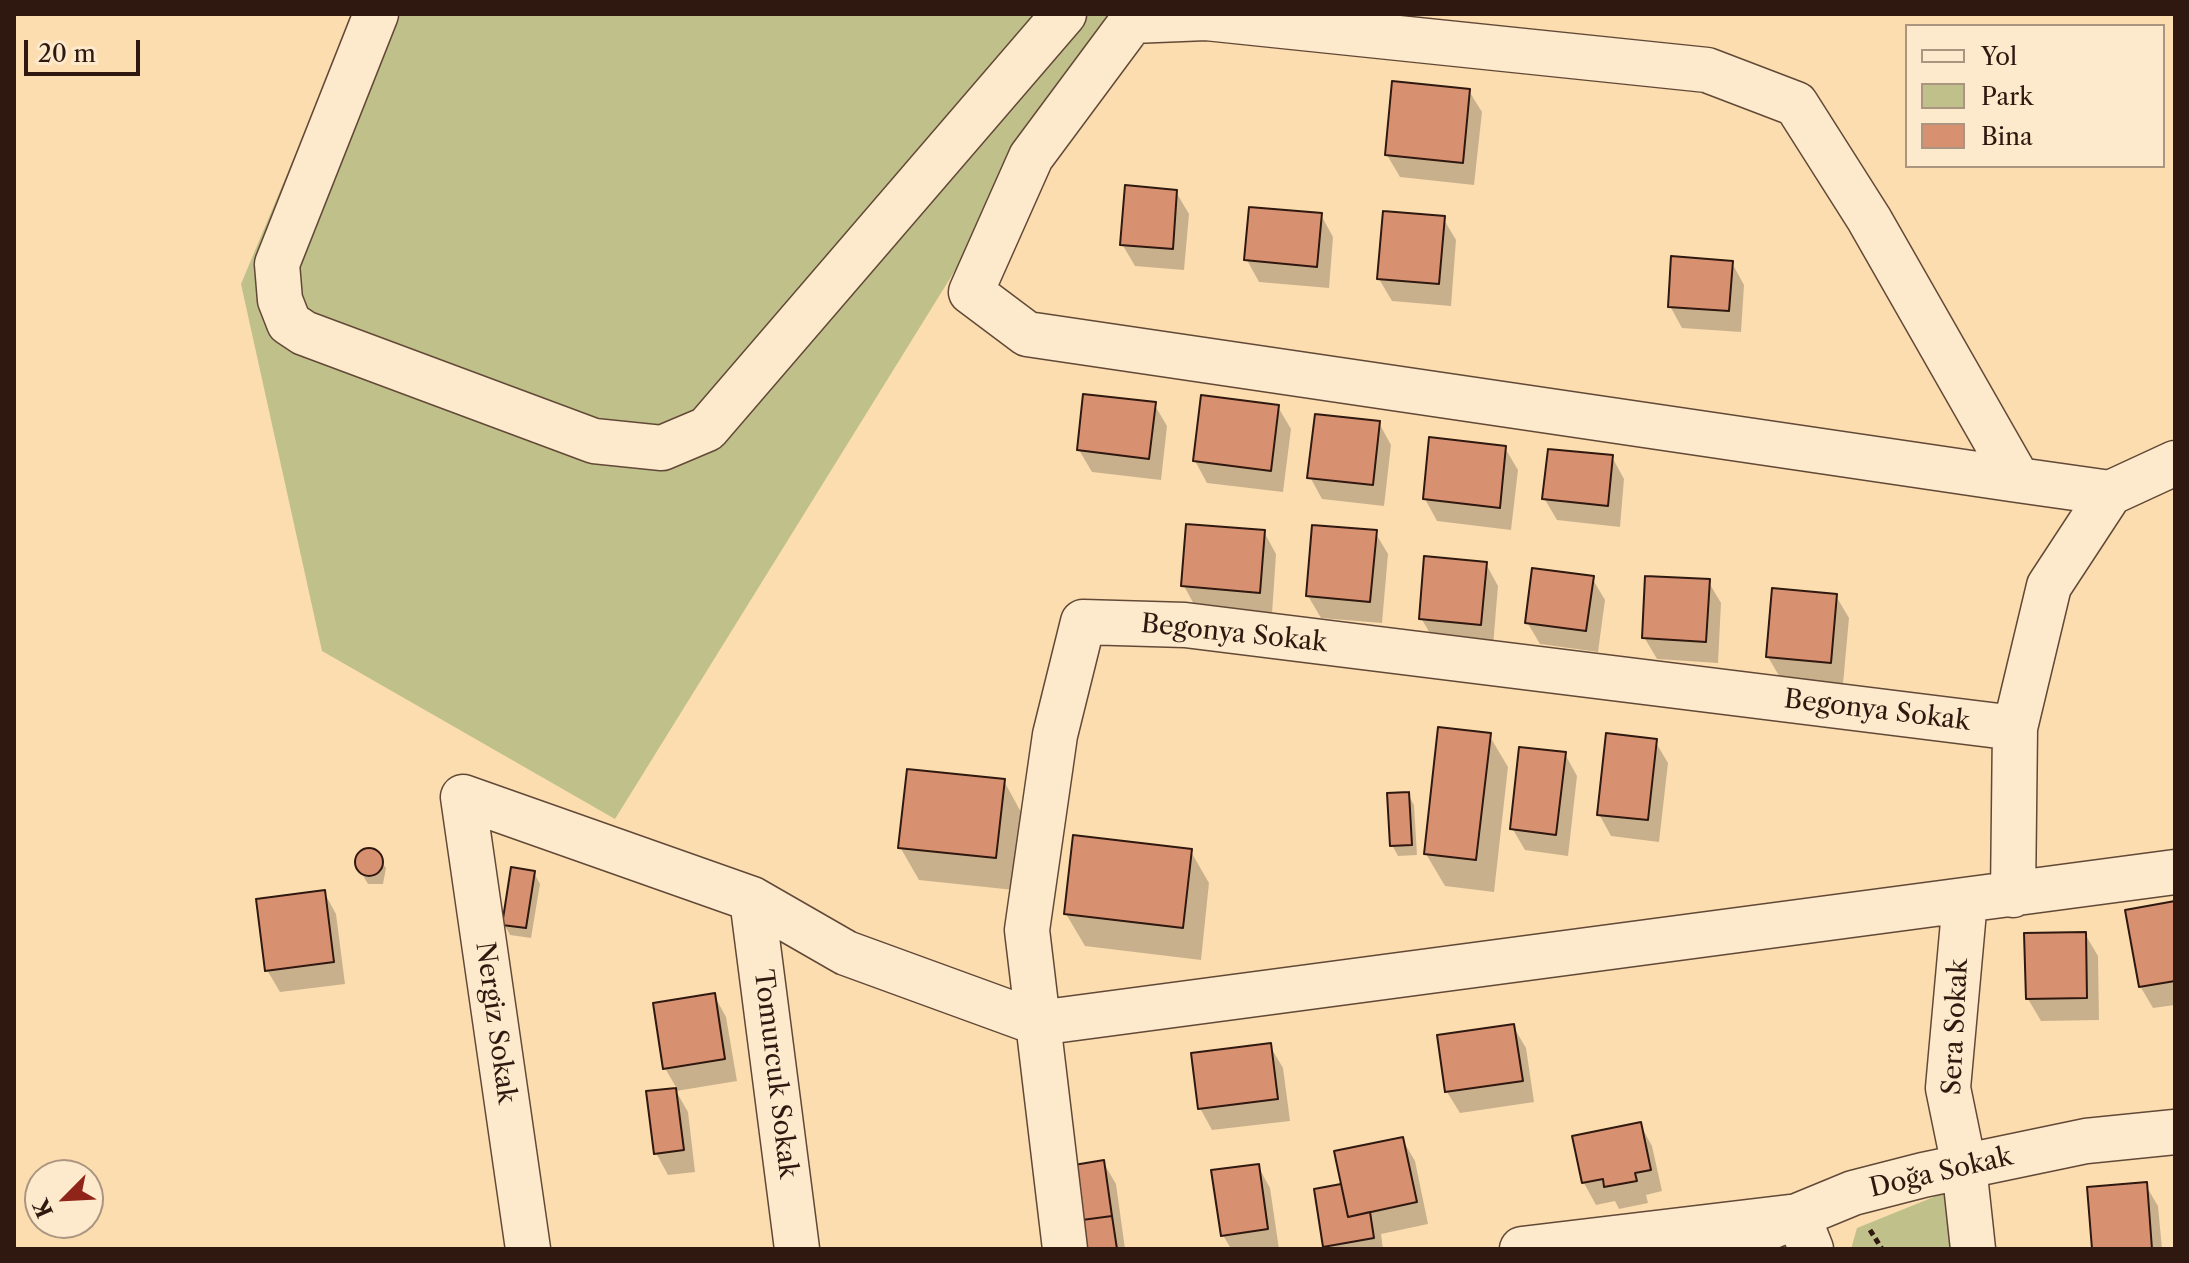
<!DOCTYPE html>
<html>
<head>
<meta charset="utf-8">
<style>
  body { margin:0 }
  #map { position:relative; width:2189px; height:1263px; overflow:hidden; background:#fcddb0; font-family:"Libre Caslon Text",serif }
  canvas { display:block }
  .frame { position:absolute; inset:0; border:16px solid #2f180f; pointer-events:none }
  .legend { position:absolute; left:1905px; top:24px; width:260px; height:144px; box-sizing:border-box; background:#fde9cc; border:2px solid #ab9580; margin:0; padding:10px 14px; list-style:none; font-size:24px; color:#2f180f }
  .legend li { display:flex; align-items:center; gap:16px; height:40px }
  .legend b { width:40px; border:2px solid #ab9580 }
  .north { position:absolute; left:24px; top:1159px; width:80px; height:80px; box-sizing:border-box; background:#fde9cc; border:2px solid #ab9580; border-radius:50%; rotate:246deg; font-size:22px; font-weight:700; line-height:32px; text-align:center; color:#2f180f }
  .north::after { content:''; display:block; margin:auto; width:28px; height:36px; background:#8f2418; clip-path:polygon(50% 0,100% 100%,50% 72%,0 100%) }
  .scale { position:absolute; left:24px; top:40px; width:116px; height:36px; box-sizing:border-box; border:4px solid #2f180f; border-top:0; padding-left:10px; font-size:24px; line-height:28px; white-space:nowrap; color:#2f180f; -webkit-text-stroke:6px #fde9cc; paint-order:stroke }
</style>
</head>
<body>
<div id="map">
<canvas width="2189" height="1263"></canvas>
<div class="frame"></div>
<ul class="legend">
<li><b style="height:10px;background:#fde9cc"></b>Yol</li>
<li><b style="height:22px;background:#c0c08b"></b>Park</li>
<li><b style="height:22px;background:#d79171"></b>Bina</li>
</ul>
<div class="north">K</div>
<div class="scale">20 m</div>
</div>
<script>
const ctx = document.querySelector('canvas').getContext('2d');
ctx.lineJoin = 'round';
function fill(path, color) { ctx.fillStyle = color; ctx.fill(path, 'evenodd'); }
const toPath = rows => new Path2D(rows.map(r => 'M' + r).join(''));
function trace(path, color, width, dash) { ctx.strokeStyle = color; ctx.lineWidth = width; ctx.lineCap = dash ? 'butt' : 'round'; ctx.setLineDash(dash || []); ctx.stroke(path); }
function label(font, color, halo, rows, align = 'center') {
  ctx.font = font + ' "Libre Caslon Text",serif'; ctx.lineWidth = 8; ctx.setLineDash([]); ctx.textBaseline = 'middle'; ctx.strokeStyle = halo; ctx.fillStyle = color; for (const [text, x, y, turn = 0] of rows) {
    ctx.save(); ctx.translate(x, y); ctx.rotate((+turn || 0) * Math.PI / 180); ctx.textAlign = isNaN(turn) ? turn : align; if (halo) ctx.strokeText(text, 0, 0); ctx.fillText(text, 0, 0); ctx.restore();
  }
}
const green = toPath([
  [354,14,1114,14,615,819,322,651,241,284],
  [1946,1192,1964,1249,1851,1249,1857,1228]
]);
const shadow = toPath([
  [1469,91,1482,112,1474,185,1400,177,1387,155],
  [1176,192,1189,214,1184,270,1135,266,1122,244],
  [1321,215,1333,237,1329,288,1259,282,1247,260],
  [1443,218,1456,240,1451,306,1392,301,1379,279],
  [1732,263,1744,285,1741,332,1682,328,1670,306],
  [1154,404,1167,426,1161,480,1092,472,1079,450],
  [1278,407,1291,429,1283,492,1207,483,1195,461],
  [1379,423,1391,445,1384,506,1322,499,1310,477],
  [1505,448,1518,470,1511,530,1437,521,1425,499],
  [1612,457,1624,479,1620,527,1557,520,1544,498],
  [1264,532,1276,554,1272,614,1196,608,1184,586],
  [1375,532,1388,554,1382,623,1321,618,1308,596],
  [1486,564,1498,586,1493,646,1434,640,1421,618],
  [1592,578,1605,600,1598,652,1540,644,1527,622],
  [1708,581,1721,603,1718,663,1657,659,1644,637],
  [1836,596,1849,618,1843,684,1781,679,1768,657],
  [1489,735,1508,767,1494,892,1445,886,1426,854],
  [1655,741,1668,763,1659,842,1611,836,1599,814],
  [1565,754,1577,776,1568,856,1525,850,1512,828],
  [1004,781,1022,814,1014,890,919,880,900,847],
  [1408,794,1414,805,1417,855,1398,856,1392,845],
  [1190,850,1209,883,1201,960,1085,946,1066,914],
  [365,851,373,851,386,868,383,884,368,884,361,872,358,856],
  [534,873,540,884,531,938,510,935,504,924],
  [324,892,336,914,345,984,280,992,267,970],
  [2175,903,2175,1005,2153,1008,2140,986],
  [2085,934,2098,956,2099,1020,2041,1021,2028,999],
  [714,995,726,1017,737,1081,676,1091,688,1112,695,1172,668,1175,656,1153,648,1093,677,1089,665,1068],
  [1513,1026,1526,1048,1534,1102,1460,1113,1447,1092],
  [1270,1046,1283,1068,1290,1121,1212,1130,1200,1108],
  [1640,1124,1652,1146,1662,1191,1646,1195,1648,1203,1619,1209,1615,1201,1596,1205,1584,1183],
  [1402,1139,1415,1161,1428,1224,1381,1234,1383,1249,1326,1249,1324,1246],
  [1103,1162,1116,1184,1125,1249,1088,1249],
  [1258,1166,1270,1188,1279,1249,1231,1249,1223,1235],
  [2145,1184,2158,1206,2162,1249,2094,1249]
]);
const building = toPath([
  [1392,81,1470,89,1463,163,1385,155,1392,81],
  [1125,185,1177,190,1173,249,1120,245,1125,185],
  [1249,207,1322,213,1317,267,1244,260,1249,207],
  [1383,211,1445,216,1439,284,1377,279,1383,211],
  [1671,256,1733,261,1729,311,1668,307,1671,256],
  [1083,394,1156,402,1149,459,1077,450,1083,394],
  [1201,395,1279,405,1271,471,1193,461,1201,395],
  [1315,414,1380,421,1373,485,1307,478,1315,414],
  [1429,437,1506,446,1500,508,1423,499,1429,437],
  [1548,449,1613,455,1608,506,1542,499,1548,449],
  [1186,524,1265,530,1260,593,1181,586,1186,524],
  [1312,525,1377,530,1370,602,1306,596,1312,525],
  [1424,556,1487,562,1481,625,1419,619,1424,556],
  [1532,568,1594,576,1586,631,1525,623,1532,568],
  [1645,576,1710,579,1706,642,1642,638,1645,576],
  [1772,588,1837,594,1831,663,1766,657,1772,588],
  [1438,727,1491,733,1476,860,1424,854,1438,727],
  [1606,733,1657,739,1648,820,1597,815,1606,733],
  [1519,747,1566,752,1556,835,1510,829,1519,747],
  [907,769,1005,779,996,858,898,848,907,769],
  [1409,792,1412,845,1390,846,1387,793,1409,792],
  [1073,835,1192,849,1183,928,1064,914,1073,835],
  '355 862a14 14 0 1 1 28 0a14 14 0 1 1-28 0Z',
  [511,867,535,871,526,928,502,925,511,867],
  [325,890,334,962,265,971,256,899,325,890],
  [2175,901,2175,981,2139,987,2125,910,2175,901],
  [2086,932,2087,998,2026,999,2024,933,2086,932],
  [715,993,725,1059,663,1069,653,1003,715,993],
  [1514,1024,1523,1081,1445,1092,1437,1035,1514,1024],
  [1271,1043,1278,1099,1198,1109,1191,1053,1271,1043],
  [676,1088,684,1150,654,1154,646,1091,676,1088],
  [1641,1122,1651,1170,1635,1173,1637,1181,1604,1187,1603,1179,1582,1183,1572,1136,1641,1122],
  [1403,1137,1417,1202,1348,1217,1334,1151,1403,1137],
  [1104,1160,1112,1216,1082,1220,1074,1165,1104,1160],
  [1259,1164,1268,1229,1221,1236,1211,1170,1259,1164],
  [2147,1182,2152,1249,2092,1249,2087,1187,2147,1182],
  [1341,1184,1348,1217,1370,1212,1374,1238,1323,1247,1314,1189,1341,1184],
  [1112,1216,1117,1249,1086,1249,1082,1220,1112,1216]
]);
const path = toPath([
  [1870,1230,1882,1249]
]);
const minor = toPath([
  [376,14,277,264,280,300,289,323,304,333,594,441,662,448,707,429,1064,14],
  [2018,480,1869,219,1796,104,1707,70,1206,18,1132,21,1031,157,971,292,1027,334,2018,480,2110,493,2175,463],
  [2013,895,2015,728,2049,586,2110,493],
  [752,899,797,1249],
  [1965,900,1948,1088,1964,1166,1973,1249],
  [528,1249,463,797,752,899,846,953,1038,1023,2175,872],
  [1065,1249,1027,930,1055,735,1083,622,1185,625,2015,728],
  [1522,1249,1798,1216,1811,1249],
  [1717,1249,1853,1193,1923,1175,2086,1141,2175,1132]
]);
const streetNames = [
  ["Begonya Sokak",1234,634,6],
  ["Begonya Sokak",1877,711,7],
  ["Nergiz Sokak",495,1023,82],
  ["Sera Sokak",1956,1027,-87],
  ["Tomurcuk Sokak",775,1074,83],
  ["Doğa Sokak",1941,1173,-13]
];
fill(green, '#c0c08b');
fill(shadow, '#0003');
fill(building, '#d79171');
trace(building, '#2f180f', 2);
trace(minor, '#624937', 47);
trace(path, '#2f180f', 5, [6, 4]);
trace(minor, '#fde9cc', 44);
label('26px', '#2f180f', '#fde9cc', streetNames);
</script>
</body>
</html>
